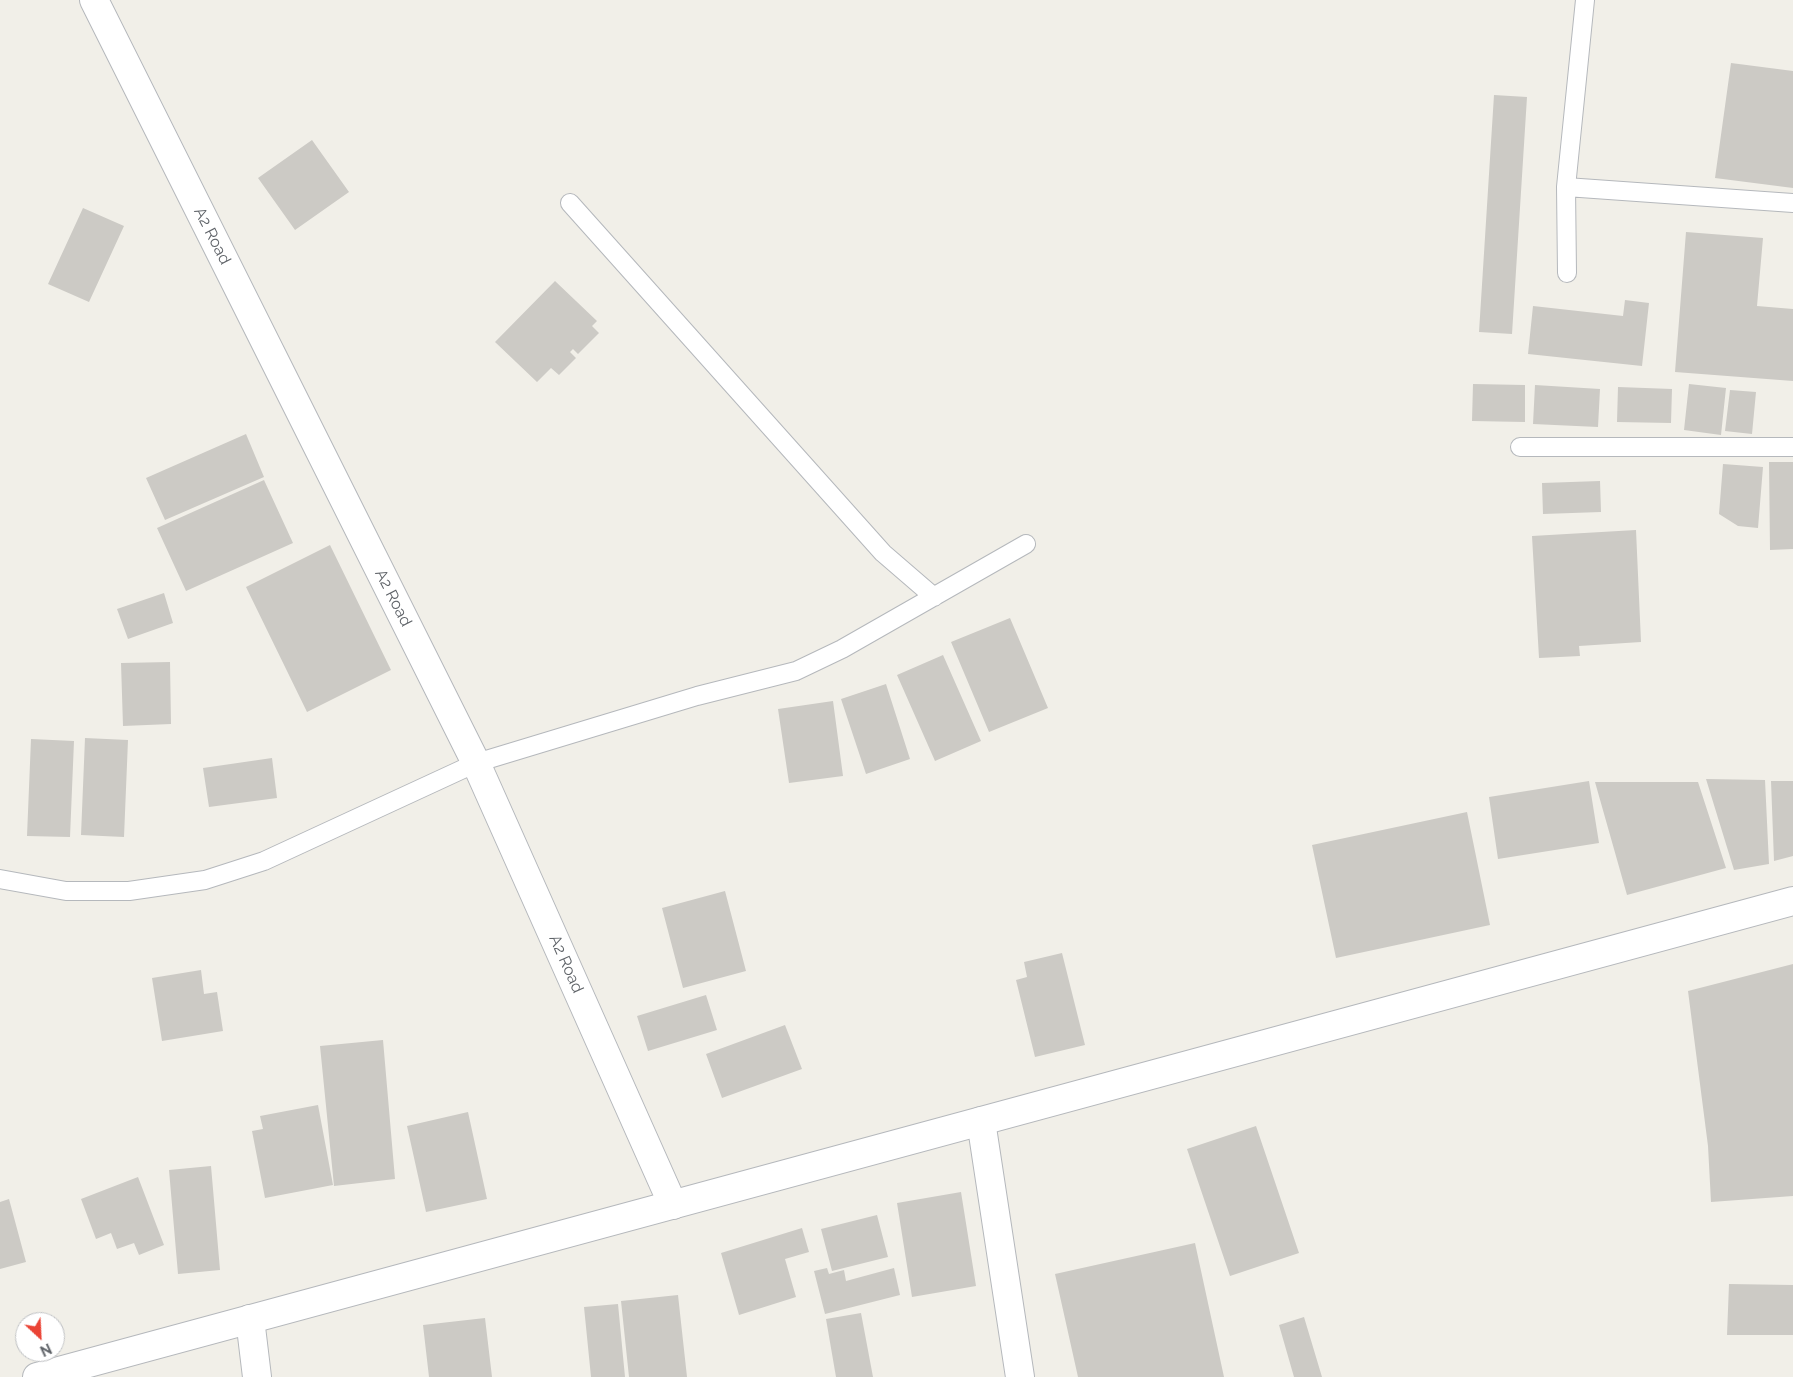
<!DOCTYPE html>
<html>
<head>
<meta charset="utf-8">
<style>
  body { margin:0 }
  #map { position:relative; width:1793px; height:1377px; overflow:hidden; background:#f1efe8; font-family:Raleway,sans-serif }
  canvas { display:block }
  .north { position:absolute; left:15px; top:1312px; width:50px; height:50px; box-sizing:border-box; background:#fff; border:1px solid #bfc1c3; border-radius:50%; rotate:155deg; font-size:14px; font-weight:700; line-height:20px; text-align:center; color:#5f6368 }
  .north::after { content:''; display:block; margin:auto; width:18px; height:22px; background:#ea4335; clip-path:polygon(50% 0,100% 100%,50% 72%,0 100%) }
</style>
</head>
<body>
<div id="map">
<canvas width="1793" height="1377"></canvas>
<div class="north">N</div>
</div>
<script>
const ctx = document.querySelector('canvas').getContext('2d');
ctx.lineJoin = 'round';
function fill(path, color) { ctx.fillStyle = color; ctx.fill(path, 'evenodd'); }
const toPath = rows => new Path2D(rows.map(r => 'M' + r).join(''));
function trace(path, color, width, dash) { ctx.strokeStyle = color; ctx.lineWidth = width; ctx.lineCap = dash ? 'butt' : 'round'; ctx.setLineDash(dash || []); ctx.stroke(path); }
function label(font, color, halo, rows, align = 'center') {
  ctx.font = font + ' Raleway,sans-serif'; ctx.lineWidth = 4.5; ctx.setLineDash([]); ctx.textBaseline = 'middle'; ctx.strokeStyle = halo; ctx.fillStyle = color; for (const [text, x, y, turn = 0] of rows) {
    ctx.save(); ctx.translate(x, y); ctx.rotate((+turn || 0) * Math.PI / 180); ctx.textAlign = isNaN(turn) ? turn : align; if (halo) ctx.strokeText(text, 0, 0); ctx.fillText(text, 0, 0); ctx.restore();
  }
}
const building = toPath([
  [1731,63,1793,71,1793,188,1715,178],
  [1494,95,1527,97,1512,334,1479,332],
  [312,140,349,192,295,230,258,178],
  [83,208,124,226,89,302,48,284],
  [1686,232,1763,238,1757,306,1793,309,1793,381,1675,372],
  [555,281,597,321,592,326,599,333,578,354,573,349,570,352,576,358,559,375,551,368,537,382,495,342],
  [1625,300,1649,303,1642,366,1528,354,1533,306,1623,316],
  [1473,384,1525,385,1525,422,1472,421],
  [1689,384,1726,388,1721,435,1684,430],
  [1535,385,1600,389,1598,427,1533,424],
  [1618,387,1672,389,1671,423,1617,422],
  [1730,390,1756,392,1752,434,1725,431],
  [246,434,264,477,165,520,146,478],
  [1769,462,1793,462,1793,549,1770,550],
  [1723,464,1763,467,1758,528,1738,526,1719,514],
  [264,480,293,543,186,591,157,528],
  [1600,481,1601,512,1543,514,1542,483],
  [1636,530,1641,642,1579,646,1580,656,1539,658,1532,536],
  [330,545,391,670,307,712,246,587],
  [164,593,173,623,128,639,117,609],
  [1010,618,1048,708,989,732,951,642],
  [943,655,981,741,935,761,897,675],
  [170,662,171,724,123,726,121,663],
  [886,684,910,759,866,774,841,699],
  [833,701,843,776,789,783,778,709],
  [85,738,128,740,124,837,81,835],
  [31,739,74,741,70,837,27,836],
  [272,758,277,798,209,807,203,768],
  [1706,779,1765,780,1769,864,1734,870],
  [1589,781,1599,843,1498,859,1489,797],
  [1771,781,1793,781,1793,856,1774,861],
  [1595,782,1698,782,1726,868,1627,895],
  [1467,812,1490,925,1336,958,1312,845],
  [725,891,746,971,683,988,662,908],
  [1062,953,1085,1045,1035,1057,1016,980,1027,977,1024,962],
  [1793,964,1793,1196,1711,1202,1708,1146,1688,991],
  [201,970,204,994,217,992,223,1031,162,1041,152,978],
  [706,995,717,1030,648,1051,637,1016],
  [785,1025,802,1069,722,1098,706,1054],
  [383,1040,395,1179,334,1186,320,1046],
  [318,1105,333,1185,265,1198,252,1131,263,1129,260,1116],
  [468,1112,487,1199,426,1212,407,1126],
  [1256,1126,1299,1253,1230,1276,1187,1149],
  [211,1166,220,1270,178,1274,169,1170],
  [138,1177,164,1245,139,1255,134,1243,117,1249,111,1233,96,1239,81,1199],
  [961,1192,976,1286,912,1297,897,1203],
  [9,1199,26,1262,0,1269,0,1202],
  [877,1215,888,1257,832,1271,821,1229],
  [802,1228,809,1252,785,1259,796,1297,739,1315,721,1253],
  [1195,1243,1224,1377,1078,1377,1055,1274],
  [827,1268,829,1274,844,1270,846,1281,894,1268,900,1295,825,1314,814,1271],
  [1729,1284,1793,1285,1793,1335,1727,1335],
  [678,1295,687,1377,629,1377,621,1301],
  [618,1304,625,1377,591,1377,584,1307],
  [861,1313,873,1377,836,1377,826,1319],
  [1304,1317,1322,1377,1294,1377,1279,1325],
  [485,1318,492,1377,429,1377,423,1325]
]);
const service = toPath([
  [1566,187,1793,203],
  [570,203,883,553,934,597],
  [1567,273,1566,187,1585,0],
  [1520,447,1793,447],
  [0,879,66,891,129,891,205,880,264,861,476,763,697,696,796,671,842,649,1026,544]
]);
const minor = toPath([
  [94,0,476,763,673,1205],
  [981,1121,1020,1377],
  [250,1319,257,1377]
]);
const tertiary = toPath([
  [37,1377,1793,901]
]);
const streetNames = [
  ["A2 Road",212,236,63],
  ["A2 Road",393,598,63],
  ["A2 Road",566,964,66]
];
fill(building, '#cccac5');
trace(service, '#b5b8bc', 20);
trace(minor, '#b5b8bc', 30);
trace(tertiary, '#b5b8bc', 30);
trace(service, '#fff', 18);
trace(minor, '#fff', 28);
trace(tertiary, '#fff', 28);
label('16px', '#5f6368', '#fff', streetNames);
</script>
</body>
</html>
